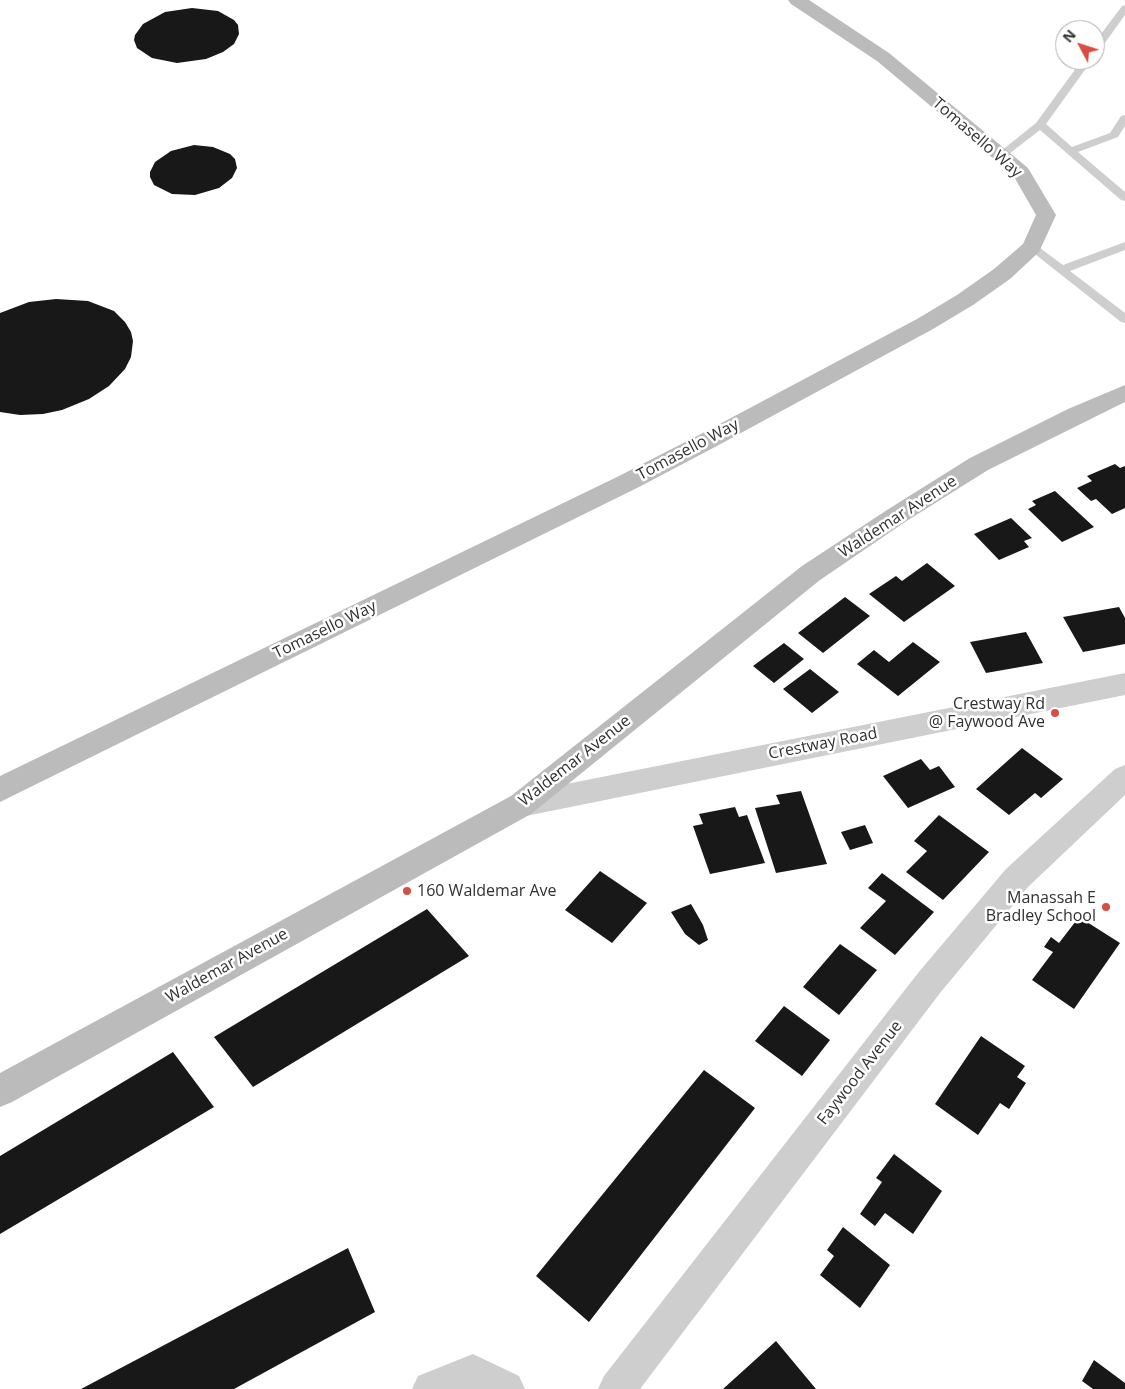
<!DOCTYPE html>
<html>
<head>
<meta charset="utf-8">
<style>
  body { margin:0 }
  #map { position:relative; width:1125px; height:1389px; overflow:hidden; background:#fff; font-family:"Open Sans",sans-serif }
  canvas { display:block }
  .north { position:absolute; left:1055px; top:20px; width:50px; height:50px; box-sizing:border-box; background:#fff; border:1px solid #adadad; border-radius:50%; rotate:310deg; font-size:14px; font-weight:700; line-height:20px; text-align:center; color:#313131 }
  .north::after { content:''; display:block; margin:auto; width:18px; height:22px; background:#d94e42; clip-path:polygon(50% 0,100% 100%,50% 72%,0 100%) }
</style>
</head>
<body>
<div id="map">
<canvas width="1125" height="1389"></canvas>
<div class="north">N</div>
</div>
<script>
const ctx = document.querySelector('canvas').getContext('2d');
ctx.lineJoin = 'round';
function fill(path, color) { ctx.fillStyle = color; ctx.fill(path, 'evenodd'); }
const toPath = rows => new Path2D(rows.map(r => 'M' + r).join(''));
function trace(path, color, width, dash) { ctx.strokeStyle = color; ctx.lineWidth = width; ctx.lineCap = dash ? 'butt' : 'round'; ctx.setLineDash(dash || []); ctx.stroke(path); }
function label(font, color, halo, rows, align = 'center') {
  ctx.font = font + ' "Open Sans",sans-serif'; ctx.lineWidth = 5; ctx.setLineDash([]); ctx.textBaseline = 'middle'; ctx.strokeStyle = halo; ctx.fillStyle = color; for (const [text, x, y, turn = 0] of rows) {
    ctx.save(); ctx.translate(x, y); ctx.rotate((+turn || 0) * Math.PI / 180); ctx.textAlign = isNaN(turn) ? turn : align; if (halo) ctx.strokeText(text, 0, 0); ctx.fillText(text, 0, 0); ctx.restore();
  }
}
const building = toPath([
  [192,8,218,11,234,20,238,25,239,34,234,44,223,52,206,59,177,63,152,58,137,48,134,40,135,35,143,24,165,12],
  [194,145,213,147,230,154,235,159,237,168,232,178,219,188,195,195,172,194,154,185,150,177,150,172,155,162,171,151],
  [56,299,88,301,114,311,125,322,131,332,133,341,131,357,125,369,109,386,89,399,62,410,43,414,20,415,0,412,0,313,29,302],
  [1115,464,1120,468,1125,466,1125,508,1112,514,1096,499,1091,501,1077,488,1092,481,1087,476],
  [1055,491,1094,527,1062,542,1028,509,1036,505,1032,501],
  [1011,518,1032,538,1024,541,1029,547,999,560,974,534],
  [927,563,955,586,904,622,869,594,896,576,902,581],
  [845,597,870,616,823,653,798,633],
  [1119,607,1125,618,1125,644,1083,652,1063,617],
  [1026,632,1043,663,986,673,970,642],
  [913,642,940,662,898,696,857,664,874,650,889,662],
  [784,643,804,659,774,683,753,666],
  [810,669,839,692,812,713,783,689],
  [1022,748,1063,779,1041,798,1035,793,1009,815,976,789],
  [921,759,930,770,939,766,955,787,908,808,883,776],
  [801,791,827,864,776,873,755,808,780,804,776,795],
  [735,807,739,817,747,815,765,863,710,874,693,826,703,824,699,814],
  [939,815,989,852,943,900,906,872,927,851,914,841],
  [865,825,873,843,850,850,841,832],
  [600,871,647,903,612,943,565,910],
  [882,873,934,912,895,955,860,928,886,901,868,888],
  [691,904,703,925,708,940,699,945,685,934,671,912],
  [427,909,469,956,253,1087,214,1037],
  [1079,917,1120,943,1074,1009,1032,980,1053,952,1044,947,1051,937,1059,943],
  [840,944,877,970,839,1015,803,987],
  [784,1006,830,1040,802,1076,755,1041],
  [981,1036,1025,1066,1017,1077,1026,1083,1009,1109,1000,1103,978,1135,935,1104],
  [173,1052,214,1107,0,1234,0,1156],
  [704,1070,755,1108,589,1322,536,1276],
  [894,1154,942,1191,913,1234,885,1213,875,1226,860,1214,882,1182,876,1178],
  [843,1227,890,1265,860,1308,820,1275,834,1256,827,1250],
  [348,1248,375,1312,234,1389,81,1389],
  [776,1341,816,1389,723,1389],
  [1094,1360,1125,1383,1125,1389,1093,1389,1082,1381]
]);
const lane = toPath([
  [1125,5,1125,15,1099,51,1095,52,1095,42,1122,6,1125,5],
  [1082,60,1092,60,1046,124,1072,147,1110,133,1121,116,1125,115,1125,126,1118,137,1078,152,1125,192,1125,201,1121,200,1040,130,1005,157,1001,158,996,155,1036,123,1082,60],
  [1125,242,1125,250,1070,271,1125,313,1125,323,1121,322,1026,247,1028,245,1036,245,1063,265,1125,242]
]);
const street = toPath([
  [1125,673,1125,695,521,817,511,814,506,805,511,796,521,793,1125,673],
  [1125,765,1125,795,1028,887,940,993,640,1389,598,1389,604,1376,918,973,1006,869,1115,769,1125,765],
  [473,1354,519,1376,525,1389,412,1389,418,1376,473,1354]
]);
const secondary = toPath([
  [788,0,809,0,889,53,1028,168,1056,215,1039,252,1010,279,973,305,933,329,715,447,637,488,0,802,0,776,619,476,699,435,917,319,957,295,994,269,1023,244,1036,215,1013,175,877,61,791,4,788,0],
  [1125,385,1125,402,988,470,905,522,820,580,531,814,12,1102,0,1107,0,1073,511,796,802,566,887,510,970,458,1068,409,1125,385]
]);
const markers = [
  [1055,713,5,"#d94e42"],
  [407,891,5,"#d94e42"],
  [1106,907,5,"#d94e42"]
];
const streetNames = [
  ["Tomasello Way",977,138,41],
  ["Tomasello Way",688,450,-28],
  ["Waldemar Avenue",898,517,-33],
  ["Tomasello Way",325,630,-26],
  ["Crestway Road",823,744,-11],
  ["Waldemar Avenue",575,761,-38],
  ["Waldemar Avenue",227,966,-29],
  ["Faywood Avenue",860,1073,-52]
];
const poiNames = [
  ["Crestway Rd",1045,704],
  ["@ Faywood Ave",1045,722],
  ["160 Waldemar Ave",417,891,"left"],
  ["Manassah E",1096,898],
  ["Bradley School",1096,916]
];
fill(building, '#181818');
fill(lane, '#cecece');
fill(street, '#cecece');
fill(secondary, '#bbb');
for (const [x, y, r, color] of markers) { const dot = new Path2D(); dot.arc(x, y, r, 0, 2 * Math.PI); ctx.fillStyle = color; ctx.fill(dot); trace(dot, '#fff', 2); }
label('16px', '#313131', '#fff', streetNames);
label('16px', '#313131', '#fff', poiNames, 'right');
</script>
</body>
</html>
